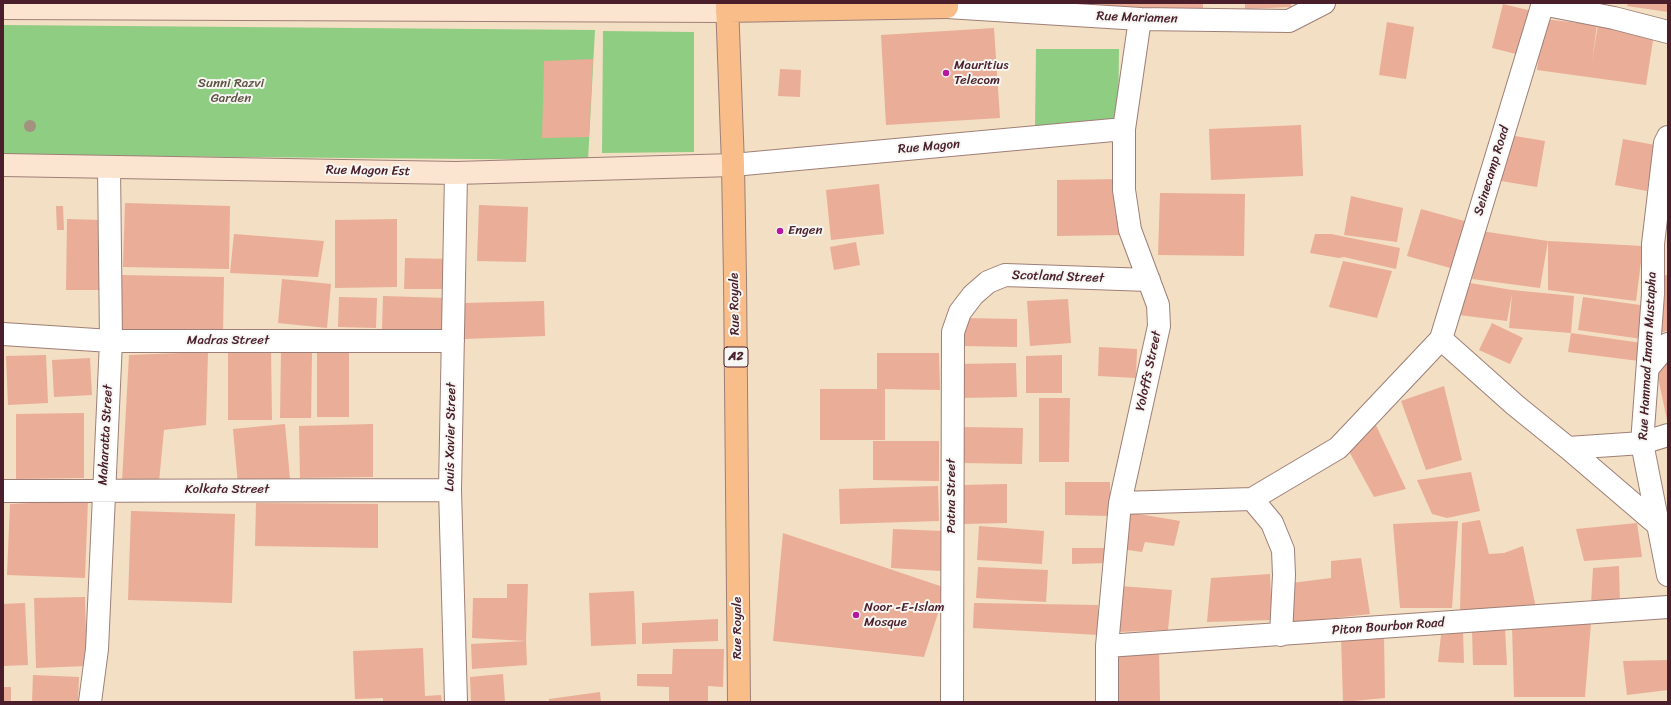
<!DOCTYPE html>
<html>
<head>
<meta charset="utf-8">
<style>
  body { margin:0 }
  #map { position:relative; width:1671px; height:705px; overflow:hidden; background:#f3dfc3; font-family:Sriracha,sans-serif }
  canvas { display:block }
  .frame { position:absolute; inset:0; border:4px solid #4a1f2b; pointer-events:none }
</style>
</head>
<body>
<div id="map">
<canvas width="1671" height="705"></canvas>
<div class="frame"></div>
</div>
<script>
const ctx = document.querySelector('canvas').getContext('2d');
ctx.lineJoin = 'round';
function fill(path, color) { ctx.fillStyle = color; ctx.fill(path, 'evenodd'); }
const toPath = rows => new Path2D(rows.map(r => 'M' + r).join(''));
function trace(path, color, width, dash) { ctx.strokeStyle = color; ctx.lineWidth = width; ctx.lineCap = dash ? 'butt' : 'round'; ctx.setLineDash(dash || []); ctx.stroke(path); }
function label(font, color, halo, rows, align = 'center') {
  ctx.font = font + ' Sriracha,sans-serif'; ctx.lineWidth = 4; ctx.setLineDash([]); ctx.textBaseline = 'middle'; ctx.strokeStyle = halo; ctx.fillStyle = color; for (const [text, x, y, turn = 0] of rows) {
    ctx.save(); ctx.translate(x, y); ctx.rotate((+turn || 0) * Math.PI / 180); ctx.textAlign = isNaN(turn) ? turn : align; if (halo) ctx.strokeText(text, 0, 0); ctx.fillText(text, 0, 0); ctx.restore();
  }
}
const green = toPath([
  [3,25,595,30,588,160,3,155],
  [603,31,694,32,694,152,602,153],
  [1036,49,1119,49,1118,129,1035,128]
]);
const building = toPath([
  [960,3,1203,3,1203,14],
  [1245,3,1291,3,1291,7,1245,9],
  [1628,3,1668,3,1668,12,1627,6],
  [1503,4,1532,11,1520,55,1492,48],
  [1544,19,1597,25,1592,61,1598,25,1654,34,1646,85,1537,70],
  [1387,22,1414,27,1406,79,1379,75],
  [994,28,1000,118,886,125,881,35],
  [593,59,589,137,542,138,544,61],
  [780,69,801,70,800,97,778,96],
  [1301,125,1303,176,1211,180,1209,129],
  [1509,135,1545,141,1537,187,1501,181],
  [1623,139,1655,145,1647,191,1615,185],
  [1121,179,1122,235,1057,236,1057,180],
  [879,184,884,234,831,240,826,190],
  [1160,193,1245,194,1244,256,1158,255],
  [1351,196,1403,208,1397,242,1344,235],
  [125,203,230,206,229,269,123,267],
  [479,205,528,207,526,262,477,261],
  [56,206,63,206,64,230,57,230],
  [1421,209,1468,222,1454,269,1407,256],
  [67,219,102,220,100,290,66,290],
  [397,219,397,287,335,288,335,220],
  [1481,231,1548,241,1540,288,1472,279],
  [234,234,324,241,318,277,230,273],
  [1315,234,1331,234,1400,248,1396,269,1344,257,1339,258,1310,253],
  [1548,241,1643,246,1636,301,1548,290],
  [856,242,860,265,834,270,830,247],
  [405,258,450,259,449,289,404,289],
  [1343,261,1392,271,1377,318,1329,307],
  [121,275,224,277,223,332,120,330],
  [1661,275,1668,275,1668,331,1658,333],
  [282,279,331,284,327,328,278,323],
  [1464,282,1512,290,1574,296,1571,333,1509,328,1512,294,1507,321,1459,315],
  [383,296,447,298,446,331,382,329],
  [339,297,377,298,376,328,338,327],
  [1583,297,1647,306,1642,339,1578,330],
  [1068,299,1071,343,1030,346,1027,301],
  [544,301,545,336,464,339,464,303],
  [963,318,1017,319,1017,347,963,346],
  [1492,323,1523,338,1510,364,1479,350],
  [1571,333,1642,343,1639,361,1568,352],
  [1099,347,1137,349,1136,378,1098,376],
  [271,350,272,420,228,420,228,351],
  [208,352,206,425,164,430,159,482,122,481,129,355],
  [281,353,312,353,311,418,280,418],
  [317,353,349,353,349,417,317,417],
  [877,353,939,353,940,390,885,389,885,440,820,440,820,389,877,389],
  [46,355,48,403,8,405,6,356],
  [1062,355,1062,393,1026,393,1026,356],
  [90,358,92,395,54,397,52,360],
  [1668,362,1668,420,1667,420,1656,368],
  [1016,363,1017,397,957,398,957,364],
  [1444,386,1462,460,1426,470,1401,401],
  [1039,398,1070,398,1069,462,1039,462],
  [84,413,84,478,16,479,16,414],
  [1373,419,1406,489,1374,497,1345,444],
  [285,424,290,479,238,485,233,429],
  [373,424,373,477,300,478,299,426],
  [962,427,1023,428,1022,464,961,463],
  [873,441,939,441,939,481,873,480],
  [1471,472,1480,511,1447,518,1432,514,1417,480],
  [1065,482,1110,482,1110,516,1065,515],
  [1007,484,1007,523,961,524,961,485],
  [938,486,939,521,840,524,839,489],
  [88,500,85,578,7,575,10,504],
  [256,503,378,504,378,548,255,546],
  [131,511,235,514,232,603,128,600],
  [1127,512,1180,521,1174,546,1145,542,1142,552,1121,549],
  [1480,520,1489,554,1504,553,1523,546,1536,608,1460,612,1462,523],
  [1458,521,1452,608,1400,608,1393,524],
  [1637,523,1642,557,1584,561,1576,529],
  [979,526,1044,531,1042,564,977,560],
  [893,529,943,531,941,571,891,568],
  [783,533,946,588,924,657,773,641],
  [1072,548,1109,548,1109,563,1072,564],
  [1361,558,1370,614,1291,623,1284,584,1331,578,1331,561],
  [1619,566,1620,604,1591,604,1593,568],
  [978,567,1048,570,1046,602,976,598],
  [1270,574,1272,620,1207,622,1211,578],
  [507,584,528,584,526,641,472,638,473,598,507,598],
  [1120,586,1172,590,1168,630,1118,632],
  [634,591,636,644,591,646,589,593],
  [85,597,87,666,36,668,34,598],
  [25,603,28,665,3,666,3,604],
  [974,603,1098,605,1099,635,973,628],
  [718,619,718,641,642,644,642,623],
  [1591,623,1585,697,1514,697,1512,626],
  [1505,628,1507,665,1473,665,1472,630],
  [1463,632,1464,663,1438,662,1441,635],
  [1384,635,1385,698,1343,702,1341,637],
  [526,641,527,665,472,669,471,644],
  [423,648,425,696,441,695,442,702,383,702,383,698,355,699,353,651],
  [1119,648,1159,650,1160,702,1119,702],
  [673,649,724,649,723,687,708,686,708,702,669,702,669,687,637,686,637,674,672,674],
  [1668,660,1668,690,1627,695,1623,661],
  [503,674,505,702,471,702,470,677],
  [33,675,79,677,78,702,32,702],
  [3,687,11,687,11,702,3,702],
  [600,692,601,702,549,702,549,699]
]);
const minor = toPath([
  [1542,4,1614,18,1668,32],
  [947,7,1140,19,1289,21,1324,3],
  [1668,137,1665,143,1653,244,1653,294,1642,443,1668,575],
  [733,165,1124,129],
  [3,334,111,341,453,341],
  [1441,339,1515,405,1568,448,1642,443,1668,435],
  [1648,368,1668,344],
  [1568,448,1658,525],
  [3,491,450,490],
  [1252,499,1272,523,1283,550,1284,575,1281,635],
  [1120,503,1252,499,1338,448,1441,339,1543,3],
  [1107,646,1668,607],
  [90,702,97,649,111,341,109,167],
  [456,702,450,490,456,173],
  [952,702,953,332,960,312,973,295,988,282,1005,275,1149,280],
  [1107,702,1107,646,1120,503,1159,326,1158,305,1130,230,1124,190,1124,129,1140,19]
]);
const secondary = toPath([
  [3,8,727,11],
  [3,165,456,173,733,165]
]);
const primary = toPath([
  [727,3,733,165,735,278,739,702],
  [727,11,947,7,947,3]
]);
const trees = [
  [30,126]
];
const markers = [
  [946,73,4,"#b5179e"],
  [780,231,4,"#b5179e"],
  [856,615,4,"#b5179e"]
];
const shields = [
  [736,357,24]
];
const shieldNames = [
  ["A2",736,357]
];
const streetNames = [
  ["Rue Mariamen",1137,18,2],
  ["Rue Magon",929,147,-5],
  ["Rue Magon Est",368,171,1],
  ["Seinecamp Road",1492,171,-73],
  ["Scotland Street",1058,277,2],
  ["Rue Royale",735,304,-91],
  ["Madras Street",228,341],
  ["Rue Hammad Imam Mustapha",1648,356,-87],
  ["Yoloffs Street",1149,371,-78],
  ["Maharatta Street",106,435,-87],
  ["Louis Xavier Street",451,437,-89],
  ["Kolkata Street",227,490],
  ["Patna Street",952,496,-90],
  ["Piton Bourbon Road",1388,627,-4],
  ["Rue Royale",738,628,-90]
];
const poiNames = [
  ["Mauritius",954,66],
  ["Telecom",954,81],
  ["Engen",788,231],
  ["Noor -E-Islam",864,608],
  ["Mosque",864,623]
];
const parkNames = [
  ["Sunni Razvi",231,84],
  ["Garden",231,99]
];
fill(green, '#8fcd83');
fill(building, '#eaad97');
trace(minor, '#9e7f77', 24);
trace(secondary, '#9e7f77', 24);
trace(primary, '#9e7f77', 24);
trace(minor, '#fff', 22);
trace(secondary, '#fce5d0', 22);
trace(primary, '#f8bd89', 22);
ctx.fillStyle = '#a2927e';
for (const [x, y] of trees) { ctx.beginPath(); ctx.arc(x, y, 6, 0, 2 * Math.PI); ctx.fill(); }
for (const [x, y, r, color] of markers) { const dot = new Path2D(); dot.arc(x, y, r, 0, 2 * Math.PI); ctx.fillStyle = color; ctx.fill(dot); trace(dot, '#f6f6f2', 1.5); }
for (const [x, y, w] of shields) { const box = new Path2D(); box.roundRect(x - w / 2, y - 10, w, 20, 3); ctx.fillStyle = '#f6f6f2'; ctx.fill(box); trace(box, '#4a1f2b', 1); }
label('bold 12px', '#4a1f2b', null, shieldNames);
label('13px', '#4a1f2b', '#f6f6f2', streetNames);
label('13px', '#4a1f2b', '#f6f6f2', poiNames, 'left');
label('13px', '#5f5345', '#f6f6f2', parkNames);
</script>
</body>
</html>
